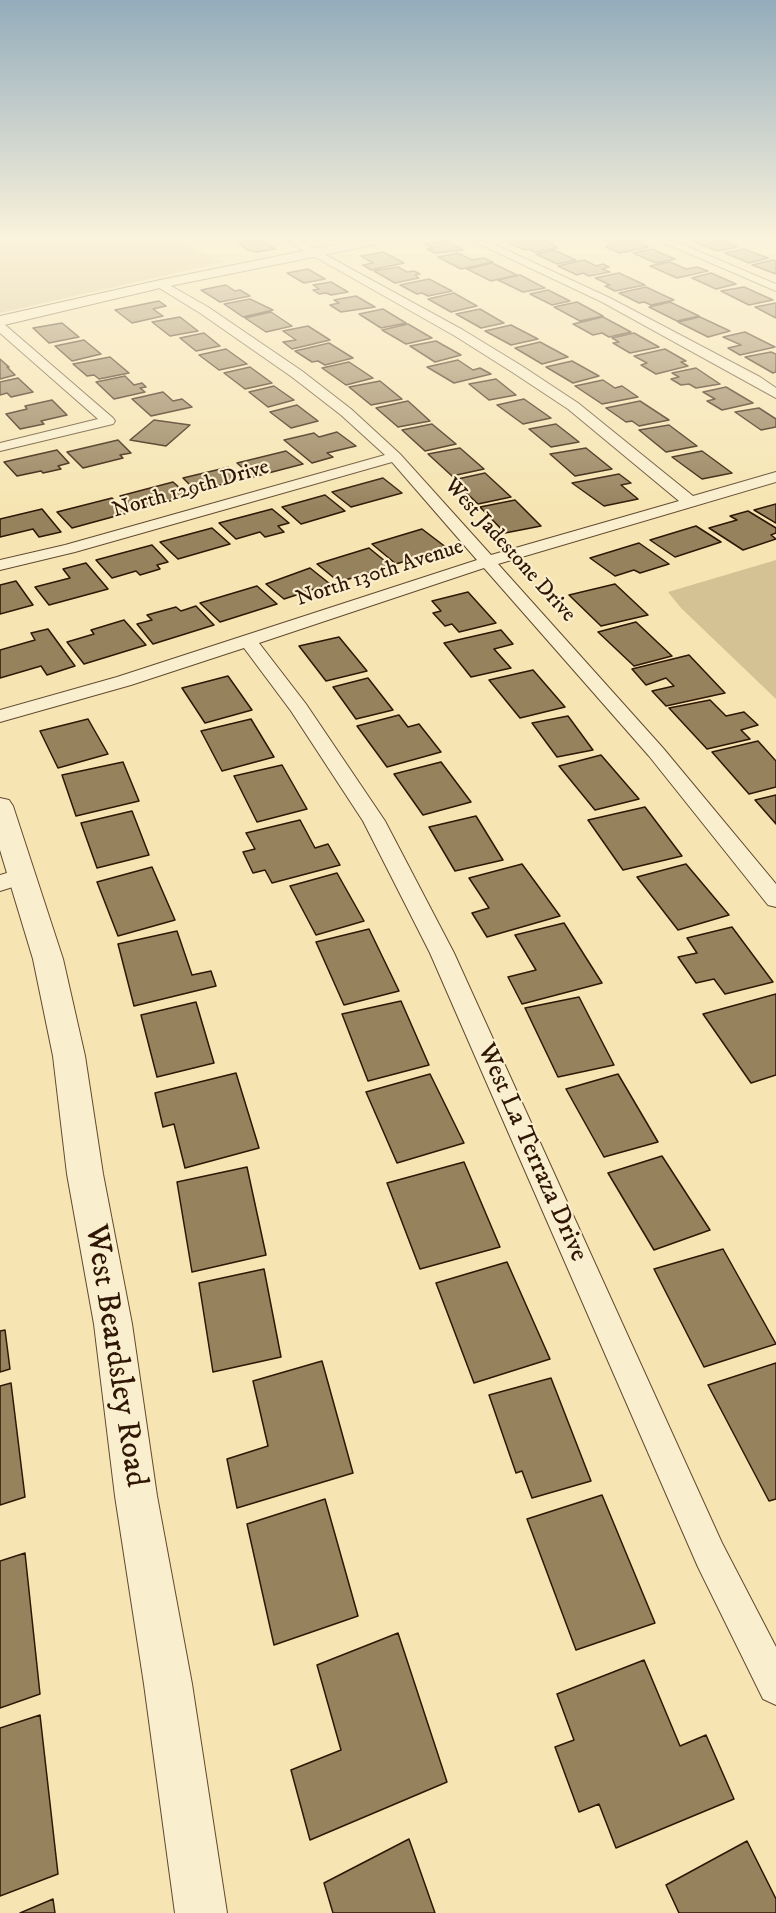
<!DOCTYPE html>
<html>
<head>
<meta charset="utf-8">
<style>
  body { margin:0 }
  canvas { display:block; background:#f6e5b2 }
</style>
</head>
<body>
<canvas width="776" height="1913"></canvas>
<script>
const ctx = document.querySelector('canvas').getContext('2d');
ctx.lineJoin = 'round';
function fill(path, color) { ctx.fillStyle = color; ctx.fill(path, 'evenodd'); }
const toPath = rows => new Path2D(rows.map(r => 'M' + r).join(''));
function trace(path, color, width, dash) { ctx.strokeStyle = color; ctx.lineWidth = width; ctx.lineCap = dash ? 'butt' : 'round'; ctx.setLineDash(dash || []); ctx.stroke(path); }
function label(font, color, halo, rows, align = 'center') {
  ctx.font = font + ' "IM FELL DW Pica",serif'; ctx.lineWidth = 4.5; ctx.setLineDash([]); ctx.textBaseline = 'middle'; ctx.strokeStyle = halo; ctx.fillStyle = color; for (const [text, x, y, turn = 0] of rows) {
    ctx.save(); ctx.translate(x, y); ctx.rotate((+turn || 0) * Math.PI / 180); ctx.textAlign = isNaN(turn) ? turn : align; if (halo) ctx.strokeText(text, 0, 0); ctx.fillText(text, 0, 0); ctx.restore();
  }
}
const green = toPath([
  [0,241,176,241,224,262,0,313],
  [776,560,776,699,681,608,668,592]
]);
const building = toPath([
  [237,241,262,241,275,249,256,252,247,250,237,241],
  [446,241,463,250,435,253,427,249,433,248,425,244,446,241],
  [513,241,549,241,554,243,550,244,557,248,535,252,529,249,524,250,508,242,513,241],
  [604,241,635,241,648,247,620,253,606,247,614,245,604,241],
  [693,241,723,241,737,247,717,251,693,241],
  [652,249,675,259,656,263,633,253,652,249],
  [744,249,768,258,749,263,725,253,744,249],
  [554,250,576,260,557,264,536,254,554,250],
  [383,252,404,263,371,270,363,265,373,263,361,256,383,252],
  [458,253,472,260,483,258,493,262,461,269,438,257,458,253],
  [584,260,596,266,603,264,609,267,602,269,610,272,589,276,583,273,577,275,558,266,584,260],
  [773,260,776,261,776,274,752,265,773,260],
  [670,262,686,269,697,267,708,271,677,278,650,266,670,262],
  [492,263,517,275,491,281,467,269,492,263],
  [398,267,407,272,414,271,420,274,415,275,419,278,395,283,374,271,398,267],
  [308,269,325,279,304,283,287,273,308,269],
  [619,273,645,285,615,291,605,286,610,285,595,278,619,273],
  [711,273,736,284,716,289,692,278,711,273],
  [520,275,545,288,523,292,498,280,520,275],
  [429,279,452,291,428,296,422,293,417,294,400,285,429,279],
  [331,282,348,292,331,295,326,293,319,294,313,290,319,289,313,285,331,282],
  [226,285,235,291,240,290,250,296,220,302,201,290,226,285],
  [646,287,674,300,651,305,644,302,639,303,619,293,646,287],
  [744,287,773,300,749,305,721,291,744,287],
  [548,290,570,301,552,305,530,294,548,290],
  [454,293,477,306,451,312,428,299,454,293],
  [356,296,375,307,341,312,330,305,339,303,334,300,356,296],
  [250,299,273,310,243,317,224,304,250,299],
  [159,301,166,306,153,309,163,316,132,323,115,310,159,301],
  [577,302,603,316,580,321,554,307,577,302],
  [670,302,699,316,677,321,649,307,670,302],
  [776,303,776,318,755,307,776,303],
  [383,309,406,323,381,328,359,314,383,309],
  [480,309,504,323,481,328,456,314,480,309],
  [271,312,292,326,266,332,245,318,271,312],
  [180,317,198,331,170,336,152,322,180,317],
  [603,317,631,332,609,337,602,333,593,335,573,324,603,317],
  [700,317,730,331,708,337,678,322,700,317],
  [62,323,79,337,49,343,33,328,62,323],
  [408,324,432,338,406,344,382,330,408,324],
  [511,325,538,339,511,345,485,331,511,325],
  [308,326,330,340,292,349,283,342,296,340,283,331,308,326],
  [745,332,775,347,740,355,728,348,741,345,723,337,745,332],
  [204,333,220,346,196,351,180,338,204,333],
  [634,333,659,347,630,353,613,343,619,342,612,338,634,333],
  [84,340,101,354,72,361,55,346,84,340],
  [436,341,461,355,435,362,410,346,436,341],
  [540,342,568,357,542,364,515,348,540,342],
  [329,343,353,358,325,365,318,361,312,362,295,351,329,343],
  [226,349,247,364,219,370,199,355,226,349],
  [665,349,686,361,681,362,688,366,656,374,641,365,647,363,634,356,665,349],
  [771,352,776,354,776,372,773,373,745,357,771,352],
  [110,357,129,373,99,379,94,375,87,376,73,364,110,357],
  [0,359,9,367,7,367,15,375,0,379,0,359],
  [458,360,473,370,480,368,491,374,454,383,427,367,458,360],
  [572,361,599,376,573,383,546,367,572,361],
  [349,362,373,378,346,385,322,368,349,362],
  [250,367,272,383,245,389,224,373,250,367],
  [696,368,720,384,696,388,689,384,681,385,671,379,679,377,672,373,696,368],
  [125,376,134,385,142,383,146,387,140,388,145,392,114,399,96,382,125,376],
  [18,378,33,392,11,397,7,393,0,395,0,382,18,378],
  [496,379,516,395,489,400,469,384,496,379],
  [603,380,615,388,622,386,638,397,602,404,575,386,603,380],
  [380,381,402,399,371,405,349,387,380,381],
  [274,386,294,400,268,407,249,392,274,386],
  [726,387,753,403,722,410,707,401,715,399,703,392,726,387],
  [163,392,173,401,182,399,192,407,151,416,132,399,163,392],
  [524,399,551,418,523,424,497,405,524,399],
  [52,400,67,415,41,421,44,424,20,429,6,414,27,409,25,406,52,400],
  [408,401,430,421,398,427,376,408,408,401],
  [640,401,669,420,639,426,632,421,626,422,606,408,640,401],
  [297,405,318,421,291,428,270,412,297,405],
  [759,408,776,419,776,427,761,430,735,412,759,408],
  [154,420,190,425,166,446,130,440,154,420],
  [432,424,456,444,425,451,402,430,432,424],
  [556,424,579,442,551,447,529,429,556,424],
  [669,425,697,446,666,452,639,430,669,425],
  [337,432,356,446,327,453,333,457,312,463,284,440,314,433,319,437,337,432],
  [118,440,131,453,120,455,123,458,83,468,67,452,118,440],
  [460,448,484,469,452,476,428,454,460,448],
  [586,448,612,469,575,476,550,454,586,448],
  [57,450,69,463,58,466,61,469,43,473,41,471,17,476,4,462,57,450],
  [286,451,303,464,253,477,237,463,286,451],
  [702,451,732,473,702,479,672,457,702,451],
  [229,467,243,479,196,491,183,478,229,467],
  [485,473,511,497,478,504,453,480,485,473],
  [619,474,631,483,621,485,638,499,604,506,572,483,619,474],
  [383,478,402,493,351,507,332,492,383,478],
  [173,482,189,496,135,510,120,496,173,482],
  [325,495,345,511,301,524,282,507,325,495],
  [112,498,127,513,72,528,57,512,112,498],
  [515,500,541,526,505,533,480,507,515,500],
  [776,504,776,523,754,510,776,504],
  [42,509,61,532,39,537,33,529,0,537,0,519,42,509],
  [272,509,289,523,278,526,284,532,265,537,260,532,236,539,219,523,272,509],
  [748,511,776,528,776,533,771,535,776,539,743,550,709,528,737,520,730,516,748,511],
  [696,526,721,542,675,557,650,540,696,526],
  [212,528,230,544,178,559,160,542,212,528],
  [422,529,447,548,396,564,372,544,422,529],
  [639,543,669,564,640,573,634,570,615,576,590,558,639,543],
  [152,545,168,562,157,565,160,569,140,575,136,571,112,578,96,560,152,545],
  [369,548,391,566,339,582,317,564,369,548],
  [86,563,108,589,49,605,35,587,70,578,63,569,86,563],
  [310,568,330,584,284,599,266,584,310,568],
  [16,581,33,605,0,614,0,585,16,581],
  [615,584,648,615,601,626,569,595,615,584],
  [257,586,277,604,220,622,200,603,257,586],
  [468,592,496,623,459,632,452,624,445,626,433,613,441,611,432,601,468,592],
  [196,606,214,625,153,644,137,624,152,620,147,615,176,607,181,611,196,606],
  [124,620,146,645,84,664,67,642,94,634,91,630,124,620],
  [636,622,672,656,634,666,598,632,636,622],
  [48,629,75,666,47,675,41,666,0,678,0,650,35,640,31,633,48,629],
  [501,630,513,644,494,649,511,668,471,677,444,643,501,630],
  [339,637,367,671,326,681,299,646,339,637],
  [689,655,725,693,666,706,652,691,674,686,666,678,646,685,632,669,689,655],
  [533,670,565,707,520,718,489,680,533,670],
  [228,676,252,710,205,723,182,688,228,676],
  [368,678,393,710,356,719,333,687,368,678],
  [710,700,726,716,744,712,758,725,741,730,750,739,707,749,669,708,710,700],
  [399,715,408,727,419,724,441,752,387,767,357,726,399,715],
  [568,716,593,750,557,757,532,723,568,716],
  [88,719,108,754,58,768,40,731,88,719],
  [251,719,274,757,222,771,201,731,251,719],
  [758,741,776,761,776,787,749,794,712,752,758,741],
  [601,755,639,799,595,810,559,766,601,755],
  [123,762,139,801,76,816,62,775,123,762],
  [441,762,471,802,423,815,394,774,441,762],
  [282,765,307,809,257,822,234,776,282,765],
  [776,795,776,824,755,800,776,795],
  [645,807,682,856,623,870,588,820,645,807],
  [132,811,149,855,97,868,81,823,132,811],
  [476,816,503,860,455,871,429,827,476,816],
  [300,820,315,848,328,844,340,865,272,883,265,870,253,873,243,852,255,849,246,833,300,820],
  [522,864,560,916,487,937,472,913,489,908,469,878,522,864],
  [686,864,729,915,678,930,637,877,686,864],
  [152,867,175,920,118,936,97,882,152,867],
  [337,873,364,921,316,935,290,886,337,873],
  [564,923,602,983,522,1004,508,977,536,970,515,935,564,923],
  [732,927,773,982,725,994,714,979,696,983,678,957,697,953,687,938,732,927],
  [369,929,399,991,344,1005,316,942,369,929],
  [177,931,192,975,211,971,216,986,134,1006,118,944,177,931],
  [776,994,776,1075,751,1083,703,1014,776,994],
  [579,997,614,1065,558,1077,525,1008,579,997],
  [401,1001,429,1065,368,1081,342,1014,401,1001],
  [196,1002,214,1063,157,1077,141,1015,196,1002],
  [236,1073,259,1148,185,1168,174,1124,163,1127,155,1093,236,1073],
  [430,1074,464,1143,397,1163,366,1092,430,1074],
  [618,1074,658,1142,604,1157,566,1089,618,1074],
  [662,1156,710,1230,654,1250,608,1173,662,1156],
  [464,1162,500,1247,420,1269,387,1183,464,1162],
  [247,1167,266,1255,192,1272,177,1182,247,1167],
  [723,1249,776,1344,704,1367,654,1269,723,1249],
  [507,1262,550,1359,474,1383,436,1283,507,1262],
  [264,1269,281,1357,213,1372,199,1283,264,1269],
  [5,1330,10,1369,0,1372,0,1331,5,1330],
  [322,1361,353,1473,237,1508,227,1459,268,1446,253,1381,322,1361],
  [776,1363,776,1499,769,1501,708,1385,776,1363],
  [551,1378,591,1481,532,1498,522,1471,516,1473,489,1395,551,1378],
  [11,1383,25,1497,0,1505,0,1386,11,1383],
  [602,1495,655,1623,576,1650,527,1519,602,1495],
  [325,1499,358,1616,274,1645,247,1524,325,1499],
  [25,1553,40,1694,0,1708,0,1561,25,1553],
  [398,1633,447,1782,310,1840,291,1770,341,1750,317,1665,398,1633],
  [644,1660,680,1746,706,1735,734,1799,616,1848,599,1804,579,1812,555,1747,574,1740,557,1694,644,1660],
  [40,1715,58,1874,0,1896,0,1728,40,1715],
  [409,1839,435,1913,333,1913,324,1883,409,1839],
  [747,1841,776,1899,776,1913,679,1913,666,1885,747,1841],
  [53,1899,55,1913,20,1913,53,1899]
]);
const minor = toPath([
  [287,241,300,241,463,330,522,366,578,403,693,496,776,472,776,482,498,564,663,748,776,884,776,907,768,905,649,756,484,568,259,643,306,704,385,821,454,953,722,1543,776,1647,776,1705,763,1699,698,1567,430,953,363,821,291,711,244,648,131,685,0,722,0,710,117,677,477,560,392,462,75,552,0,570,0,560,65,545,385,455,341,415,292,377,200,313,156,286,156,282,164,282,208,307,302,371,351,409,400,454,491,555,679,501,568,409,512,372,455,336,287,241],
  [473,241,487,241,610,298,760,377,776,388,776,398,602,302,473,241],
  [660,241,674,241,776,284,776,291,660,241],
  [0,323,4,324,113,418,115,421,113,424,0,451,0,443,98,419,0,333,0,323],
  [24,868,32,871,35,876,32,881,0,891,0,875,24,868]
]);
const tertiary = toPath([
  [353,241,380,241,373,245,160,288,0,326,0,316,160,280,353,241],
  [0,798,9,800,13,806,63,959,85,1056,103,1174,132,1324,157,1496,192,1684,227,1913,175,1913,144,1684,115,1496,94,1324,67,1174,53,1056,33,959,0,850,0,798]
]);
const farStreetnames = [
  ["North 129th Drive",191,490,-16],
  ["West Jadestone Drive",509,551,48],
  ["North 130th Avenue",380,574,-18]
];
const streetNames = [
  ["West La Terraza Drive",531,1153,66]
];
const nearStreetnames = [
  ["West Beardsley Road",114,1356,81]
];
fill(green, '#d4c294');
fill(building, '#97825e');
trace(building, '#301604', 1.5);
trace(minor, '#624a30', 2);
trace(tertiary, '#624a30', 2);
fill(minor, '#f9eecd');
fill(tertiary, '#f9eecd');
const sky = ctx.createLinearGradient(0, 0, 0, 509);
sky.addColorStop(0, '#93acbb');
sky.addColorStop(0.47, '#fbf3dc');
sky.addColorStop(1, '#fbf3dc00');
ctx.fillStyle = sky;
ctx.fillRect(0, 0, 776, 509);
label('22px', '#301604', '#f9eecd', farStreetnames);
label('26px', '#301604', '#f9eecd', streetNames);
label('32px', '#301604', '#f9eecd', nearStreetnames);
</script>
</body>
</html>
